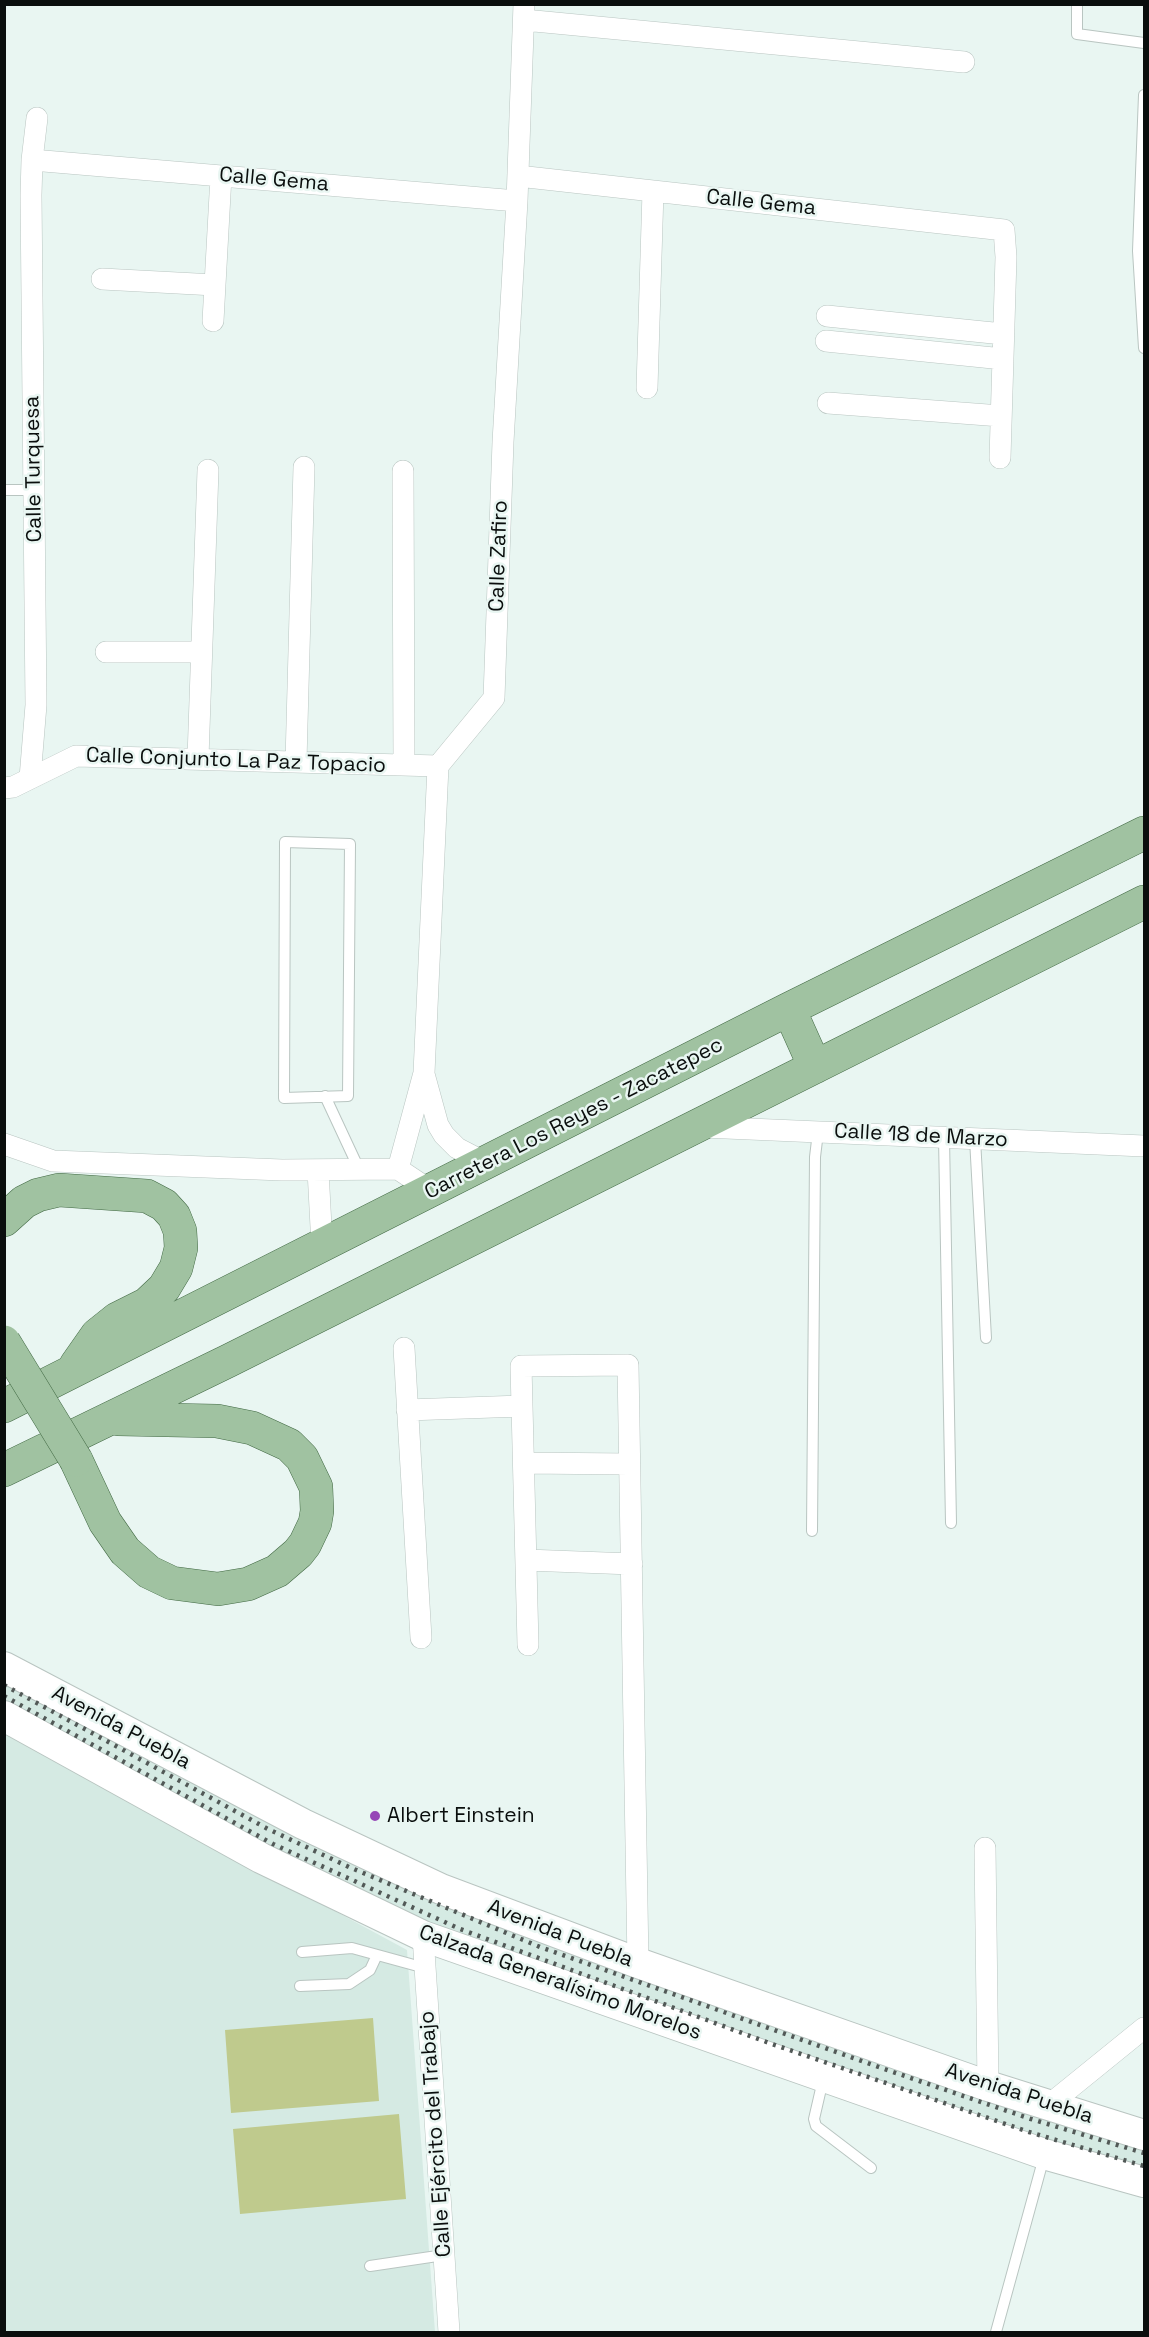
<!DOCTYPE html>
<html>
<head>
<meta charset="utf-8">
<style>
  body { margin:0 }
  #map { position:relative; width:1149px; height:2337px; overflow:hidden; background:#e9f6f2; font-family:"Space Grotesk",sans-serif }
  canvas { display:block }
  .frame { position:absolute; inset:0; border:6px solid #0a0e0d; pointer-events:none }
</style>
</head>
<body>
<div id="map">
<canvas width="1149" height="2337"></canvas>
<div class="frame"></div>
</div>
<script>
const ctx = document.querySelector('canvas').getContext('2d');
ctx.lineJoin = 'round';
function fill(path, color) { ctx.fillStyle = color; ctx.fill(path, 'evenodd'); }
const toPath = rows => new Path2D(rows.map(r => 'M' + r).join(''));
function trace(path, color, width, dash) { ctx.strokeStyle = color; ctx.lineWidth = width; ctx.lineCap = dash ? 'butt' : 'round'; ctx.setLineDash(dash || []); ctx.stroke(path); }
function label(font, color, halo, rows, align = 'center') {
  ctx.font = font + ' "Space Grotesk",sans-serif'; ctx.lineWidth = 5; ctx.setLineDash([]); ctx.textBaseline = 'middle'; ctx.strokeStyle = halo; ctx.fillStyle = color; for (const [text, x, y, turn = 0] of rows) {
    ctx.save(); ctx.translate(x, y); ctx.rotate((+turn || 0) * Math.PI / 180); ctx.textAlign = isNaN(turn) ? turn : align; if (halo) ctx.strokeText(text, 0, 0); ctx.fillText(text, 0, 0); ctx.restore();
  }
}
const built = toPath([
  [4,1682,272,1824,1144,2146,1144,2172,1023,2136,453,1933,263,1845,5,1702],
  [4,1732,407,1950,435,2332,5,2332]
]);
const green = toPath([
  [373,2018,379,2101,231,2113,225,2030],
  [399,2114,406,2199,240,2214,233,2129]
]);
const service = toPath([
  [1077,4,1077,34,1144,43],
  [1144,348,1138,251,1144,95],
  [4,490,34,490],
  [285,842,350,844,348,1096,284,1098,285,842],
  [325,1096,359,1169],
  [944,1138,951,1523],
  [975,1139,986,1338],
  [812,1531,815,1157,818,1132],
  [302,1952,352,1948,425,1968],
  [300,1986,349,1984,370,1970,377,1955],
  [823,2080,814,2119,816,2126,871,2168],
  [370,2266,444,2255],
  [996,2332,1044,2157]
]);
const minor = toPath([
  [524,20,964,62],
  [32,160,517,201],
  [518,176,1004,230,1006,257,1000,458],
  [102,279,215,285],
  [827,316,1003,334],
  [213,321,221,176],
  [826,341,1003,359],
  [647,388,653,191],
  [828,403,1001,416],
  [403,471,404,765],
  [106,652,201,652],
  [198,758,208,470],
  [296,761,304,467],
  [30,778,36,705,31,195,32,160,37,118],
  [4,788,13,787,76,756,438,766],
  [424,1074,438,1125,444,1135,457,1148,486,1163],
  [703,1127,1144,1146],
  [4,1144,53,1161,282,1170,398,1169,431,1191],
  [398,1169,424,1073,438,766,494,698,503,442,517,201,524,4],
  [318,1170,322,1246],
  [404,1348,421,1638],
  [407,1410,522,1406],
  [524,1463,629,1464],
  [526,1560,632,1564],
  [528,1645,521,1366,628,1365,638,1963],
  [985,1848,988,2086],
  [423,1936,449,2332],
  [1049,2105,1144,2028]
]);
const secondary = toPath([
  [4,1667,303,1824,441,1889,638,1963,988,2086,1144,2135],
  [4,1716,261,1858,423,1936,1044,2154,1144,2182]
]);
const primary = toPath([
  [789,1009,815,1067],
  [4,1220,24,1202,38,1195,59,1190,147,1196,164,1205,174,1216,180,1231,181,1248,176,1268,164,1288,147,1304,117,1319,97,1335,76,1365],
  [4,1406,789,1009,1144,833],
  [76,1460,105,1522,125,1551,149,1572,172,1583,218,1589,248,1584,277,1571,298,1553,305,1544,315,1523,317,1511,316,1487,302,1458,289,1445,252,1428,217,1421,118,1419],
  [4,1470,228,1361,1144,902]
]);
const rail = toPath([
  [4,1685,268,1829,349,1867,540,1947,893,2072,1031,2119,1144,2153],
  [4,1696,273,1844,460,1929,772,2044,1029,2132,1144,2166]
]);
const primaryBridge = toPath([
  [4,1342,76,1460]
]);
const markers = [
  [375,1816,6,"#9647b7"]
];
const streetNames = [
  ["Calle Gema",274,180,5],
  ["Calle Gema",761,203,6],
  ["Calle Turquesa",34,469,-91],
  ["Calle Zafiro",499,556,-88],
  ["Calle Conjunto La Paz Topacio",236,761,2],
  ["Carretera Los Reyes - Zacatepec",574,1119,-27],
  ["Calle 18 de Marzo",921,1136,3],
  ["Avenida Puebla",121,1728,28],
  ["Avenida Puebla",560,1934,21],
  ["Calzada Generalísimo Morelos",560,1983,20],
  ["Avenida Puebla",1019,2094,18],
  ["Calle Ejército del Trabajo",436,2134,-94]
];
const poiNames = [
  ["Albert Einstein",387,1816]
];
fill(built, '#d5eae3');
fill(green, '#bfca8d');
trace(service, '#b9c5c1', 12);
trace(minor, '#b9c5c1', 22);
trace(secondary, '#b9c5c1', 32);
trace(primary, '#426944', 34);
trace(service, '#fff', 10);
trace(minor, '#fff', 21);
trace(secondary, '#fff', 30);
trace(primary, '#a0c2a1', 33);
trace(rail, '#525957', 4.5, [3, 6]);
trace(primaryBridge, '#426944', 34, []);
trace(primaryBridge, '#a0c2a1', 33);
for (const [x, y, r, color] of markers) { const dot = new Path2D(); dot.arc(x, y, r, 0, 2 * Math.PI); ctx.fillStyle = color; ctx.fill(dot); trace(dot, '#e9f6f2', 2); }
label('21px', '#0a0e0d', '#e9f6f2', streetNames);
label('21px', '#0a0e0d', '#e9f6f2', poiNames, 'left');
</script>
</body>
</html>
